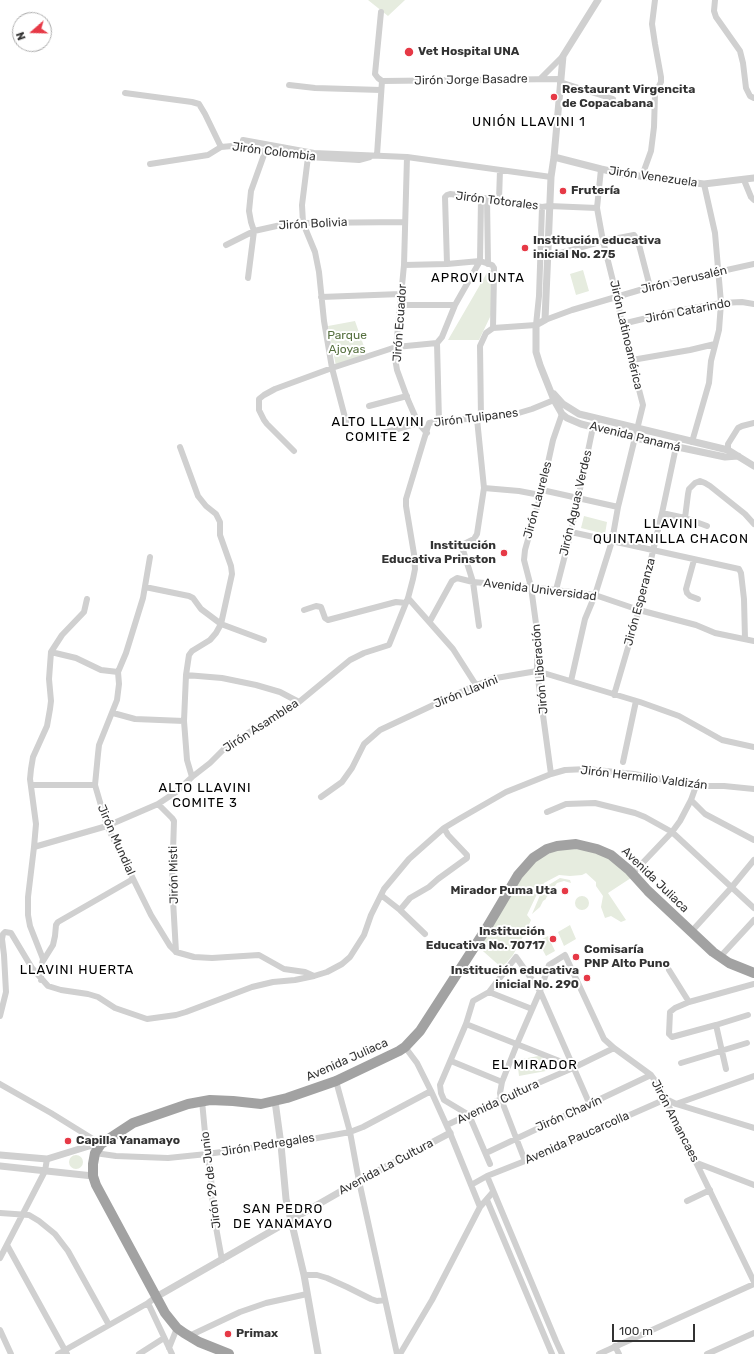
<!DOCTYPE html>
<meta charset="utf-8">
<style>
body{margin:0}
#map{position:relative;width:754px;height:1354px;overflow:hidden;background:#fff;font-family:Rubik,sans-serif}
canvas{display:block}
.north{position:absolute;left:12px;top:12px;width:40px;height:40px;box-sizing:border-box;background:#fff;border:1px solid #adadad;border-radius:50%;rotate:250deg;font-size:11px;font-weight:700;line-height:16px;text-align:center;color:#333}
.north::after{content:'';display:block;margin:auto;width:14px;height:18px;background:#e63946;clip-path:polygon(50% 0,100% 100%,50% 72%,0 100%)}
.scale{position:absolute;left:612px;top:1324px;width:83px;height:18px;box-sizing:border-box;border:2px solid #333;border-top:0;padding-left:5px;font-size:12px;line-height:14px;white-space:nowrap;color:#333;-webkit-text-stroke:3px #fff;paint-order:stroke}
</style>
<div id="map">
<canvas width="754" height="1354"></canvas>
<div class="north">N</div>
<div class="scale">100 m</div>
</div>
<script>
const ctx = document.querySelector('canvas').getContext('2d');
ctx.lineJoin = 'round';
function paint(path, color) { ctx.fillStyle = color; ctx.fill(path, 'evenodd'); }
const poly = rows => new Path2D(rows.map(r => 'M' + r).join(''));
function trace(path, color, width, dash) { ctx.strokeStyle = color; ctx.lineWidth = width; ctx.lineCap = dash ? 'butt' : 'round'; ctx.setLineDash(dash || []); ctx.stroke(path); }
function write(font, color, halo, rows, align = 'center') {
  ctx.font = font + ' Rubik,sans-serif'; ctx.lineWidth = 4; ctx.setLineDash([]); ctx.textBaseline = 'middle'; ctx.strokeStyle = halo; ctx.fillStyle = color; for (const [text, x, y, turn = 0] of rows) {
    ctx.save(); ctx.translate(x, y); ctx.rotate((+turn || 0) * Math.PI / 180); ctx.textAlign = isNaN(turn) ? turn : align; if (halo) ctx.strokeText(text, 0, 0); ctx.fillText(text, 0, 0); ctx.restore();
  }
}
paint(poly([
 [368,0,405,0,388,16],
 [490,270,492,272,491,315,479,340,448,340,488,271],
 [583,270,589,291,576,295,570,274],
 [355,321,367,355,336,366,328,326],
 [584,516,607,522,605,534,581,528],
 [567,848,600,852,634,876,608,893,626,920,621,922,611,916,605,918,601,907,603,896,596,886,596,882,586,873,582,875,570,876,559,875,544,883,538,892,527,915,531,920,527,929,513,955,502,968,475,944,532,863,554,851],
 [560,878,570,880,571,883,564,881,557,883,552,890,553,891,550,895,549,894,546,898,546,899,543,901,540,907,532,914,541,893,547,886],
 '575 903a7 7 0 1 1 14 0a7 7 0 1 1-14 0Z',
 [570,925,576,939,564,946,558,932],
 [548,936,555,951,546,956,538,941],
 [544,1055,546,1071,519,1076,517,1060],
 '69 1162a7 7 0 1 1 14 0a7 7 0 1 1-14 0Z'
]), '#e6ecdf');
trace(poly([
 [715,0,714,11,716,17,740,51,743,63,746,88,750,96,754,98],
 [381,12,375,74,378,78,382,81],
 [540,79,563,56],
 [382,81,560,79],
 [560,82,613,99],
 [289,85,315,88,381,90],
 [125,93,192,102,199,104,205,114,221,147],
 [243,140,314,153,407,157,551,177],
 [377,155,382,81],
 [308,157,302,205,303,223,315,252,319,272,324,321,332,368,347,425],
 [407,157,404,265,395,358,397,370,408,400,418,423,427,433],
 [150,164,208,155,221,147,232,146,246,147,265,152,308,157,359,160,370,157],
 [642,176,651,151,654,127,655,94,661,82,661,77,655,44,652,24,655,0],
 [744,180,751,197,754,200],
 [487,199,488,264],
 [499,200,500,170],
 [226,245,254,231,281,225,303,223,405,222],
 [547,257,603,241,634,235,638,241,650,287],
 [447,264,445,197,447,195,450,194,499,200,542,207,549,206,597,208],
 [404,265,447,264,480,261,492,265,494,268,494,274,493,328],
 [248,278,254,231,251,222,249,211,251,191,265,152],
 [321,297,401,294],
 [400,305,455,305],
 [545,320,572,310,650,287,754,264],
 [622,324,672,312,721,303,742,302,754,304],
 [632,360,690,350,715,344],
 [369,406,407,396],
 [481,418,480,346,486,333,493,328,536,325,539,296,542,207],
 [477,419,484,488,477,534,474,539,464,544,462,547,473,582,479,626],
 [439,421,437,343,442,337,455,305,480,261,481,199],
 [359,440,418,423],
 [692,442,709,383,711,361,719,330,721,303,715,233,704,184],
 [180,447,198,496,206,506,216,514,220,522,220,535,231,566,232,574,221,624,216,633,210,640,192,651,189,655,186,675,184,721,187,760,192,777],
 [728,450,728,444,738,428,742,426,754,423],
 [294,451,267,424,264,420,259,410,259,399,264,395,275,389,332,368,396,347,437,343],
 [484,488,519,491,540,495],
 [542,490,618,507],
 [662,513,685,518,707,526],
 [685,518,688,494,689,489,695,483,700,481,705,483,710,486,745,514,754,524],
 [571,532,739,569,741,573,744,599,745,639],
 [150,557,143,598,126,653,118,672,119,684,117,700,99,745,98,754,95,785,107,826,151,915,170,946,176,952,194,957,212,958,259,955,284,969,305,972,314,976],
 [694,560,686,589,687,593,690,596,698,599],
 [145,587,189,596,193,598,201,609,221,624,264,640],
 [556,590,571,532,593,427,599,419],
 [408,598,453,649,476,685],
 [304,610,316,606,321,607,325,618,328,620,396,602,406,603],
 [430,621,452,581,457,578,473,582,531,587,595,595,639,610,696,625,715,633,754,641],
 [51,652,76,658,101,670,118,672],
 [186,675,222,678,256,685,280,692,299,702],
 [571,681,585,619,595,595,612,541,618,507,643,405,622,324,617,297,603,241,597,208,601,169],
 [614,695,639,610,662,513,676,447,681,439],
 [113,713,135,719,184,721],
 [623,762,636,701],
 [551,774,537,671,537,631,531,587,524,560,525,550,542,490,553,440,562,414],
 [31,785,95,785],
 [321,797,342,782,352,768,364,744,380,730,476,685,496,678,537,671,640,702,679,716,722,740,754,747],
 [691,800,705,814,754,840],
 [158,804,172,818,174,821,172,883,176,952],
 [547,812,566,804,595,803,635,813,645,817,672,832,754,908],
 [34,847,107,826,158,804,176,792,192,777,210,763,224,749,243,736,299,702,350,660,364,653,389,645,408,598,413,579,415,569,414,554,406,506,406,499,429,423,439,421,481,418,512,415,532,409,554,400],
 [633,873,672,832,680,821,691,800,696,786],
 [381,895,400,910,425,934],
 [400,910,410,898,429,887,438,879,467,858,467,855,448,835,444,828],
 [691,932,731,888,754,860],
 [720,957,754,920],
 [43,961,53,945,55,936,56,925,58,922,133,879],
 [669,970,689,1002],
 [41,980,41,969,43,959,30,926,28,915,28,897,34,847,36,824,30,779,31,769,33,757,47,726,50,709,51,701,49,679,51,652,62,635,84,612,87,599],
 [489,992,532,1009],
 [748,1015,716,1025,672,1037,669,1034,670,1012,675,1008,689,1002,754,984],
 [0,1016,6,992,4,955,2,939,3,934,5,932,11,933,32,968,48,986,61,990,88,994,98,997,115,1008,147,1019,176,1015,186,1012,252,987,273,982,295,980,314,976,327,972,342,964,350,957,364,935,371,915,384,889,409,859,444,828,459,819,506,792,551,774,565,770,587,769,634,774,696,786,724,786,754,789],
 [466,1024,572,1066],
 [716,1025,726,1069],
 [405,1047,417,1063,431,1091,450,1133,480,1207],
 [451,1061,502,1082],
 [681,1063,747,1043],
 [336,1081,350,1132,359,1181,397,1354],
 [0,1084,51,1113,101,1144],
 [202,1101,207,1154,211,1177,213,1211,222,1260],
 [676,1104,754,1076],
 [447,1125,501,1099,573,1068,614,1048],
 [95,1153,116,1156,168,1158,207,1154,301,1141,350,1132,363,1127,431,1091],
 [486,1153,651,1075],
 [525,1161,501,1099,500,1093,502,1082,517,1044,540,991,548,968,549,965,565,955,604,1039,614,1048,651,1075,659,1086,754,1282],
 [697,1163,754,1185],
 [490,1164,469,1115,444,1100,441,1093,440,1085,466,1024,473,1001,489,992,516,957,540,991,590,1105],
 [487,1176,556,1341,562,1354],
 [471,1185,487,1176,525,1161,666,1099,676,1104,754,1128],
 [487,1200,552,1354],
 [687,1201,710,1190],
 [0,1213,29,1215,39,1221,55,1234,68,1251,109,1325],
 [7,1245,67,1354],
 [0,1258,45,1171,47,1159],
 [304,1275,317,1275,327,1278,347,1287,371,1299,377,1301,385,1300],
 [148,1303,172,1354],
 [0,1330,11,1354],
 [189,1336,240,1312,266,1303,307,1294],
 [615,1346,619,1354],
 [169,1348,177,1328],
 [58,1354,148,1303,156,1297],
 [139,1354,164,1338],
 [400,1354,432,1300,480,1207,493,1192],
 [599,1354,754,1284],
 [707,1354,754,1333]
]), '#d0d0d0', 6);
trace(poly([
 [598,0,563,56,554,157,551,177,545,320,536,325,536,352,540,365,554,400,562,414,567,418,581,424,635,438,725,457,738,456],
 [554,157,601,169,623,174,704,184,754,178],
 [554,394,563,404,579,414,728,450,754,466],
 [275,1101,281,1145,286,1199,304,1275,318,1354],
 [0,1155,47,1159,89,1146,101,1144],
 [0,1166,93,1176],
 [156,1297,359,1181,450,1133]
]), '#d0d0d0', 7);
trace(poly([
 [229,1354,199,1342,184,1333,177,1328,165,1313,96,1185,93,1176,93,1164,95,1153,101,1144,133,1123,188,1104,210,1100,233,1101,261,1104,287,1098,336,1081,399,1051,405,1047,420,1031,486,929,518,875,533,858,547,849,557,846,576,844,597,849,611,855,629,870,648,891,713,952,729,963,754,973]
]), '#a2a2a2', 10);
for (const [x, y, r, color] of [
 [409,52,5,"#e63946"],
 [554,97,4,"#e63946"],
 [563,191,4,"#e63946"],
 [525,248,4,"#e63946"],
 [504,553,4,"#e63946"],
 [565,891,4,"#e63946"],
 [553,939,4,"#e63946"],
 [576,957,4,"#e63946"],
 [587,978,4,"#e63946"],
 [68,1141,4,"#e63946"],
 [228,1334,4,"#e63946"]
]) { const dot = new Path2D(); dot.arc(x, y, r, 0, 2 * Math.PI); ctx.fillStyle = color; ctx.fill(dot); trace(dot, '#fff', 1.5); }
write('bold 12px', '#333', '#fff', [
 ["Vet Hospital UNA",418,52],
 ["Restaurant Virgencita",562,90],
 ["de Copacabana",562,104],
 ["Frutería",571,191],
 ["Institución educativa",533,241],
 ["inicial No. 275",533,255],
 ["Institución",496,546,"right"],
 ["Educativa Prinston",496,560,"right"],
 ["Mirador Puma Uta",557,891,"right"],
 ["Institución",545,932,"right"],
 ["Educativa No. 70717",545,946,"right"],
 ["Comisaría",584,950],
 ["PNP Alto Puno",584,964],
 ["Institución educativa",579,971,"right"],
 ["inicial No. 290",579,985,"right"],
 ["Capilla Yanamayo",76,1141],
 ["Primax",236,1334]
], 'left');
write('12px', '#333', '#fff', [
 ["Jirón Jorge Basadre",471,80,-1],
 ["Jirón Colombia",274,152,7],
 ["Jirón Venezuela",653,177,8],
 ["Jirón Totorales",497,201,7],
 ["Jirón Bolivia",313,224,-3],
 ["Jirón Jerusalén",684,280,-13],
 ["Jirón Catarindo",688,311,-11],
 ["Jirón Ecuador",400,323,-86],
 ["Jirón Latinoamérica",626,335,77],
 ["Jirón Tulipanes",476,418,-7],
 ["Avenida Panamá",635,437,14],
 ["Jirón Laureles",538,500,-75],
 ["Jirón Aguas Verdes",576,503,-77],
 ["Avenida Universidad",540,590,7],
 ["Jirón Esperanza",640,602,-75],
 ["Jirón Liberación",540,669,-95],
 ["Jirón Llavini",466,692,-22],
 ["Jirón Asamblea",261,726,-33],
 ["Jirón Hermilio Valdizán",644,778,7],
 ["Jirón Mundial",116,840,66],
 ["Jirón Misti",174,875,-91],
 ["Avenida Juliaca",655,880,44],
 ["Avenida Juliaca",347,1060,-24],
 ["Avenida Cultura",498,1102,-25],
 ["Jirón Chavín",569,1114,-24],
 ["Jirón Amancaes",675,1121,63],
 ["Avenida Paucarcolla",577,1138,-24],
 ["Jirón Pedregales",268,1145,-9],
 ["Avenida La Cultura",386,1167,-28],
 ["Jirón 29 de Junio",211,1180,-97]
]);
write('12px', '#56703f', '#fff', [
 ["Parque",347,336],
 ["Ajoyas",347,350]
]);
ctx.letterSpacing = '1px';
write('13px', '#000', '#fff', [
 ["UNIÓN LLAVINI 1",529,122],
 ["APROVI UNTA",478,278],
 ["ALTO LLAVINI",378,422],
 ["COMITE 2",378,437],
 ["LLAVINI",671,524],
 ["QUINTANILLA CHACON",671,539],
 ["ALTO LLAVINI",205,788],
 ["COMITE 3",205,803],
 ["LLAVINI HUERTA",77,970],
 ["EL MIRADOR",535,1065],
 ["SAN PEDRO",283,1209],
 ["DE YANAMAYO",283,1224]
]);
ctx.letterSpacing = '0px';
</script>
